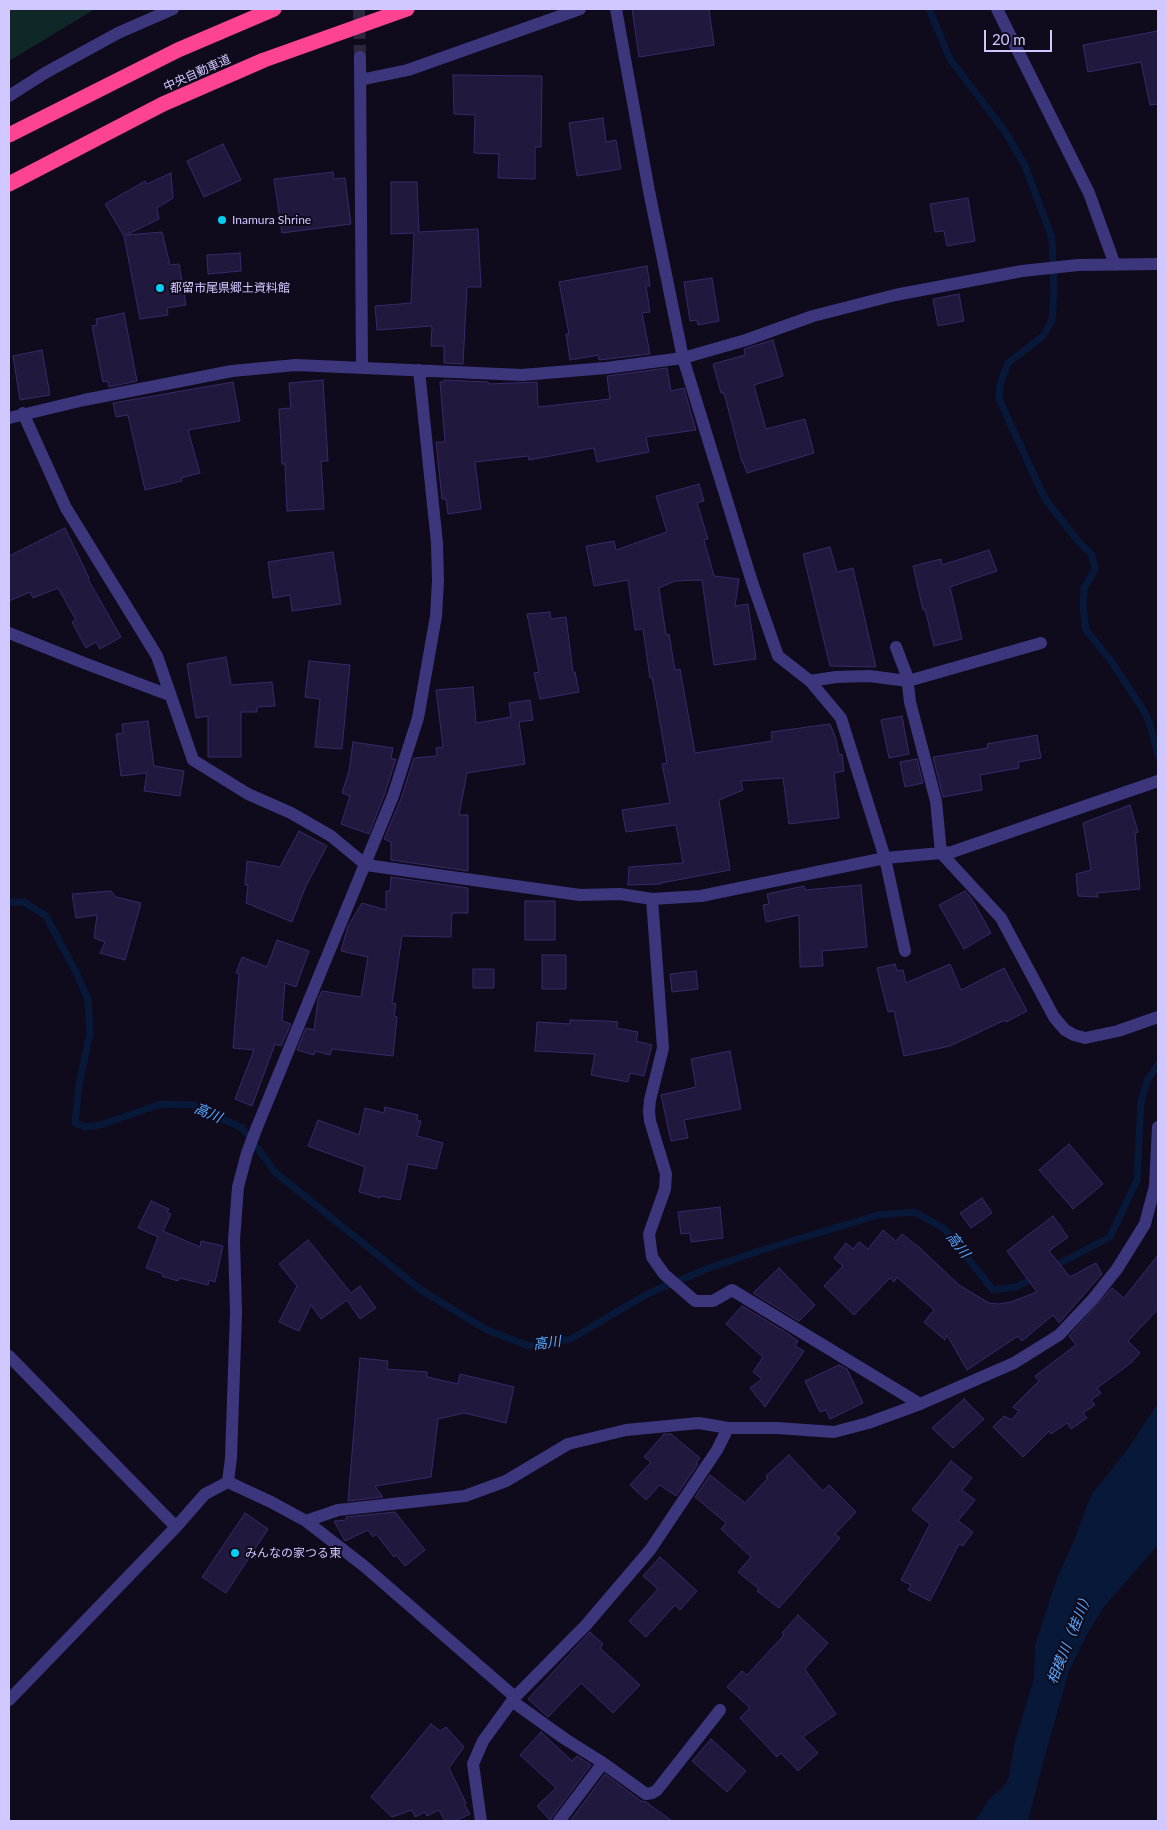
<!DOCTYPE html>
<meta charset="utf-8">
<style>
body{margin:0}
#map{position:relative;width:1167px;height:1830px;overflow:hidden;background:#0f0b1d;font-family:Lato,sans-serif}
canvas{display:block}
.frame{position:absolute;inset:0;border:10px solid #d1c8ff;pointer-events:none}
.scale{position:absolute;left:984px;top:30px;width:68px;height:22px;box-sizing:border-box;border:2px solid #d1c8ff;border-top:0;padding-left:6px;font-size:15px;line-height:18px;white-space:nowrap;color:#d1c8ff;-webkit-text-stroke:4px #0f0b1d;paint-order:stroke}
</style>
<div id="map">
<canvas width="1167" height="1830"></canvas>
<div class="frame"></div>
<div class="scale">20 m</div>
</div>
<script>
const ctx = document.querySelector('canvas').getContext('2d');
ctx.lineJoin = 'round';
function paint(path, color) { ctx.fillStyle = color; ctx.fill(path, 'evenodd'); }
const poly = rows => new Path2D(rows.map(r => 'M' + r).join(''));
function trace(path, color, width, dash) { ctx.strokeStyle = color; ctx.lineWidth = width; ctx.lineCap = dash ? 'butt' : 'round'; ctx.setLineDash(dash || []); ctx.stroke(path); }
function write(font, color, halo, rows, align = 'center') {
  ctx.font = font + ' Lato,"Noto Sans JP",sans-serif'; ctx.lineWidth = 4; ctx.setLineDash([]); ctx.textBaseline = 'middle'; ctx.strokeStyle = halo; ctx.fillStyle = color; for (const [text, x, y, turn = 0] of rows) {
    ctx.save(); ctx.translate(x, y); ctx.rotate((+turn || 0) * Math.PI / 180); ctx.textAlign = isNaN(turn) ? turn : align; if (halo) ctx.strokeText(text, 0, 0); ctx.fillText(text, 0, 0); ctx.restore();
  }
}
paint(poly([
 [9,9,95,9,9,61]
]), '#0f2727');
paint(poly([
 [1158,1403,1158,1545,1103,1608,1087,1634,1069,1671,1045,1755,1028,1821,975,1821,990,1798,1002,1789,1009,1777,1014,1745,1034,1678,1035,1645,1057,1578,1074,1541,1088,1503,1092,1494,1128,1449]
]), '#081839');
trace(poly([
 [929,9,950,59,1004,130,1025,166,1052,238,1054,292,1052,320,1043,336,1008,363,1000,384,999,399,1045,499,1078,541,1092,555,1095,569,1084,589,1083,608,1086,630,1111,661,1144,711,1150,724,1158,755],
 [9,902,24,902,46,916,75,970,88,999,90,1033,79,1085,75,1123,86,1127,100,1125,161,1104,194,1105,242,1128,276,1173,421,1290,487,1330,529,1346,571,1339,647,1294,709,1268,765,1249,878,1215,914,1212,944,1228,993,1290,1016,1287,1037,1276],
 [1053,1267,1110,1237,1137,1180,1141,1102,1148,1079,1158,1065]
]), '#081839', 7);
const building = poly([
 [632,9,709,9,714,45,639,57,632,9],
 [1158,31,1158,104,1150,105,1141,62,1088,72,1083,45,1158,31],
 [453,75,542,76,541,147,535,147,535,179,498,178,499,154,474,153,475,115,454,114,453,75],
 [603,118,606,142,616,140,621,169,577,176,569,123,603,118],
 [223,144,241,180,204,197,187,161,223,144],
 [333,172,334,179,345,178,351,224,282,233,274,179,333,172],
 [171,173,173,198,157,208,159,219,126,235,162,232,170,265,179,264,186,305,167,308,168,315,140,319,124,236,105,204,145,181,147,184,171,173],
 [391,182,417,182,419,232,478,229,481,287,467,287,463,364,444,363,444,346,431,346,432,326,377,330,375,306,411,303,414,233,391,234,391,182],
 [968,198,975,241,947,246,944,231,935,232,930,204,968,198],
 [240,253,241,271,208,274,207,255,240,253],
 [647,266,650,286,646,286,650,312,642,313,650,354,599,360,598,355,570,360,566,334,569,334,559,282,647,266],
 [712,278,719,321,698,325,697,320,690,321,684,282,712,278],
 [959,294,964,321,938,326,933,299,959,294],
 [124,313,137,381,109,387,108,381,103,382,92,326,97,325,96,319,124,313],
 [773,340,783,376,754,385,766,429,805,419,814,453,747,473,743,462,742,462,724,393,721,393,713,364,745,355,744,349,773,340],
 [42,350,50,395,20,400,13,356,42,350],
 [667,368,671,391,684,388,696,430,646,437,649,452,597,462,594,448,529,460,528,456,475,462,481,509,448,514,446,499,442,499,436,442,445,442,440,382,444,382,444,380,488,382,489,384,537,382,538,407,610,399,607,376,667,368],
 [323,380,328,461,321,461,324,509,287,511,285,464,282,464,279,409,291,408,289,383,323,380],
 [233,382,240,421,188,430,200,473,181,478,182,481,145,490,128,415,116,417,113,403,233,382],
 [699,484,704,501,697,503,708,539,704,540,714,576,739,579,735,606,748,604,756,659,714,665,702,580,675,581,659,588,666,635,669,634,675,670,680,669,695,753,772,741,771,732,830,724,836,739,839,755,842,754,844,771,834,773,839,818,789,824,783,778,741,781,743,790,719,800,730,870,661,883,661,884,628,885,629,867,683,863,676,825,626,832,622,810,670,803,662,764,667,763,652,677,650,678,643,629,635,630,628,580,594,586,586,546,614,541,616,550,667,532,656,496,699,484],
 [65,528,89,578,88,579,121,637,100,649,96,642,86,648,72,622,76,620,58,588,33,598,30,592,9,601,9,556,65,528],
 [830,547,837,572,853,568,876,667,830,666,803,554,830,547],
 [989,550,997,571,950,587,962,639,934,646,925,609,923,610,913,566,941,559,942,565,989,550],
 [333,552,341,604,292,611,290,595,273,598,268,562,333,552],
 [550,612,551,619,566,617,573,672,575,672,579,692,540,699,534,673,539,672,527,614,550,612],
 [226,657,231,685,272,682,275,706,257,707,257,712,241,712,241,757,208,757,208,716,196,718,187,664,226,657],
 [309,661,350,665,342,749,315,747,320,699,305,697,309,661],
 [473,687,476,723,511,717,509,703,530,700,533,720,519,722,525,764,467,773,459,815,468,815,468,871,391,860,391,842,384,839,401,799,414,758,437,756,436,748,443,747,436,690,473,687],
 [902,716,909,754,889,758,881,720,902,716],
 [148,721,154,766,184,771,180,796,144,791,147,773,121,776,116,734,123,733,122,724,148,721],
 [1037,735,1041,758,1018,762,1019,768,980,775,982,790,943,797,933,757,988,748,987,744,1037,735],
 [353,742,393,748,391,759,396,759,385,793,369,834,341,824,350,796,342,793,349,771,353,742],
 [917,759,923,783,905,787,900,762,917,759],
 [1130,805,1138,832,1135,833,1140,889,1097,893,1098,897,1078,896,1076,874,1091,870,1083,823,1130,805],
 [299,831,327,846,305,888,292,922,246,903,248,885,245,885,247,861,280,867,299,831],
 [391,877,468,888,468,913,452,913,451,937,402,936,392,1003,396,1004,394,1016,397,1017,393,1056,332,1049,330,1055,315,1051,314,1055,297,1050,306,1028,314,1030,318,999,322,991,361,997,368,957,341,951,348,926,362,903,386,910,386,891,390,891,391,877],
 [861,885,867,947,822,951,823,966,800,967,799,915,766,922,763,905,769,904,767,894,804,886,805,890,861,885],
 [111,891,116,897,141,903,125,960,100,953,105,942,94,938,97,915,76,918,72,894,111,891],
 [965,891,972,899,991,933,964,949,939,905,965,891],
 [525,901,555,901,555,940,525,940,525,901],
 [277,940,309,951,296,987,285,983,282,1021,291,1024,281,1046,275,1044,252,1106,235,1099,254,1050,233,1048,239,974,236,973,242,957,267,967,277,940],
 [542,955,566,955,566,989,542,989,542,955],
 [895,964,897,971,903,970,906,983,950,964,961,990,1004,968,1027,1011,1006,1022,1005,1020,950,1046,904,1056,894,1011,888,1012,877,968,895,964],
 [473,969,494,969,494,988,473,988,473,969],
 [696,971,698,989,672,992,670,974,696,971],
 [570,1020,608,1021,618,1022,617,1028,638,1032,636,1041,652,1045,644,1076,630,1073,628,1082,591,1075,595,1054,535,1051,537,1022,570,1024,570,1020],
 [730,1051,741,1109,684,1120,688,1138,671,1141,661,1095,696,1087,691,1059,730,1051],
 [385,1107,418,1115,417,1120,421,1121,417,1136,443,1143,436,1169,408,1164,400,1200,381,1196,380,1198,359,1192,365,1167,308,1146,318,1120,359,1135,365,1108,384,1113,385,1107],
 [1069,1144,1103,1184,1073,1209,1039,1170,1069,1144],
 [982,1198,992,1213,971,1228,960,1213,982,1198],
 [151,1201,169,1209,167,1212,171,1214,163,1231,200,1247,201,1241,223,1246,215,1282,209,1280,208,1285,180,1278,178,1281,162,1276,163,1274,146,1268,158,1237,138,1228,151,1201],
 [720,1207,723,1238,691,1242,690,1233,681,1234,678,1212,720,1207],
 [1053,1216,1068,1237,1049,1251,1070,1277,1096,1263,1102,1274,1059,1323,1053,1315,1022,1341,1018,1336,967,1370,947,1335,945,1340,924,1322,934,1310,897,1277,894,1282,890,1278,854,1315,824,1286,843,1266,834,1258,846,1243,853,1249,859,1242,868,1249,883,1230,896,1241,902,1234,920,1248,959,1285,989,1303,999,1304,1011,1302,1037,1292,1007,1251,1053,1216],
 [308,1240,351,1293,360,1286,376,1308,360,1319,347,1300,321,1319,311,1305,299,1331,279,1322,297,1286,279,1264,308,1240],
 [1158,1255,1158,1309,1128,1341,1140,1353,1131,1363,1097,1388,1101,1393,1091,1400,1095,1405,1083,1413,1087,1418,1071,1429,1067,1423,1051,1434,1049,1431,1023,1457,993,1427,1004,1416,1012,1420,1019,1411,1013,1407,1039,1381,1035,1376,1076,1345,1069,1336,1112,1288,1124,1298,1158,1255],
 [779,1268,815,1305,799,1321,753,1293,779,1268],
 [742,1306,787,1333,798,1341,795,1346,804,1351,765,1407,750,1388,762,1379,753,1372,763,1357,726,1324,742,1306],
 [360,1358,388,1361,387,1369,427,1372,427,1377,458,1384,460,1374,514,1387,506,1423,464,1413,438,1419,431,1477,375,1486,383,1497,348,1501,360,1358],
 [839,1365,847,1369,863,1403,830,1419,826,1410,820,1412,805,1381,839,1365],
 [964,1399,984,1419,953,1448,932,1428,964,1399],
 [664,1434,671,1434,700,1458,696,1463,698,1464,676,1496,660,1485,646,1500,630,1485,651,1462,644,1457,664,1434],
 [789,1455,823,1491,829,1485,856,1512,835,1534,840,1538,779,1608,757,1591,759,1589,738,1572,751,1557,721,1529,726,1523,695,1497,710,1475,745,1503,768,1478,766,1476,789,1455],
 [951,1461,972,1478,962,1490,975,1500,958,1521,973,1532,963,1546,959,1544,930,1601,908,1590,911,1585,901,1580,930,1524,912,1510,951,1461],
 [395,1512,425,1550,405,1566,396,1555,394,1557,376,1534,373,1537,368,1530,345,1541,334,1521,346,1520,346,1517,395,1512],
 [245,1513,268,1529,226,1593,202,1577,245,1513],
 [660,1557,697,1591,680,1610,675,1605,646,1637,629,1621,658,1589,643,1576,660,1557],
 [798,1615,828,1643,805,1669,836,1714,803,1737,818,1753,798,1771,781,1753,777,1757,740,1718,750,1708,727,1687,742,1671,747,1675,784,1635,782,1633,798,1615],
 [590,1632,603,1644,600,1648,640,1685,613,1713,581,1683,548,1717,528,1699,590,1632],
 [431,1724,440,1731,446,1727,464,1747,449,1768,466,1803,464,1804,470,1814,455,1821,445,1821,439,1810,427,1816,425,1812,415,1817,412,1810,392,1817,371,1797,431,1724],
 [541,1732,572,1761,577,1756,591,1765,550,1820,537,1806,556,1788,520,1755,541,1732],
 [711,1739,746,1771,727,1792,692,1761,711,1739],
 [605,1774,641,1801,646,1802,672,1821,570,1821,605,1774]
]);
paint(building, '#21183e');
trace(building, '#3a296a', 1);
trace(poly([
 [359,9,360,57]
]), '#2c273f', 12, [12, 6]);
trace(poly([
 [616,9,649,191,683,358,752,582,778,656,810,681,841,718,885,858,905,951],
 [997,9,1089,193,1115,265],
 [360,57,362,368],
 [360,80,408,70,580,9],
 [9,96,45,73,118,33,173,9],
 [23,413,66,508,157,656,193,760,248,794,291,813,331,836,366,865,580,895,620,894,652,899,701,896,885,858,952,852,1158,781],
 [9,418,84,400,232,371,296,365,522,375,606,368,683,358,746,340,813,316,895,295,1022,271,1078,265,1158,264],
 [9,633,84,663,169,695],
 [896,647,907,676,910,702,936,801,941,853,1001,918,1054,1017,1065,1030,1074,1035,1085,1038,1118,1031,1158,1017],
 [810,681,836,677,869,676,908,681,1041,643],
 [652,899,663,1048,650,1100,649,1111,650,1121,666,1174,665,1189,649,1234,652,1257,664,1274,695,1301,713,1301,732,1290,920,1404],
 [9,1356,176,1527],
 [228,1482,231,1458,236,1313,234,1240,238,1187,247,1153,257,1127,393,796,418,718,436,616,438,581,437,543,419,370],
 [306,1521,338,1510,465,1496,506,1481,568,1444,626,1430,699,1423,728,1428,777,1428,834,1432,868,1423,920,1404,1014,1363,1059,1335,1093,1299,1117,1269,1145,1224,1155,1186,1158,1127],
 [9,1700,176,1527,205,1494,228,1482,271,1502,306,1521,364,1566,515,1697],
 [512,1701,565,1739,600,1761,646,1794,652,1793,657,1790,720,1710],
 [481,1821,473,1764,483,1741,515,1697,586,1625,650,1550,717,1450,728,1428],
 [559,1821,603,1763]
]), '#3c367d', 12);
trace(poly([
 [9,135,178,50,274,9],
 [9,184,163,104,264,60,407,9]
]), '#ff4393', 15);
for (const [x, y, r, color] of [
 [222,220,5,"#00cef3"],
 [160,288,5,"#00cef3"],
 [235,1553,5,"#00cef3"]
]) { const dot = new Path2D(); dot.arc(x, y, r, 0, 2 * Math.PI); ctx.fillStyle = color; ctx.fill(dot); trace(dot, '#0f0b1d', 2); }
write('12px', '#d1c8ff', '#0f0b1d', [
 ["中央自動車道",197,73,-24]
]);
write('12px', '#d1c8ff', '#0f0b1d', [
 ["Inamura Shrine",232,220],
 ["都留市尾県郷土資料館",170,288],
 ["みんなの家つる東",245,1553]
], 'left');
write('italic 14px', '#56a8ff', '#0f0b1d', [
 ["高川",208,1113,23],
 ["高川",958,1245,52],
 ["高川",547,1343,-7],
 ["相模川（桂川）",1070,1638,-68]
]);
</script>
